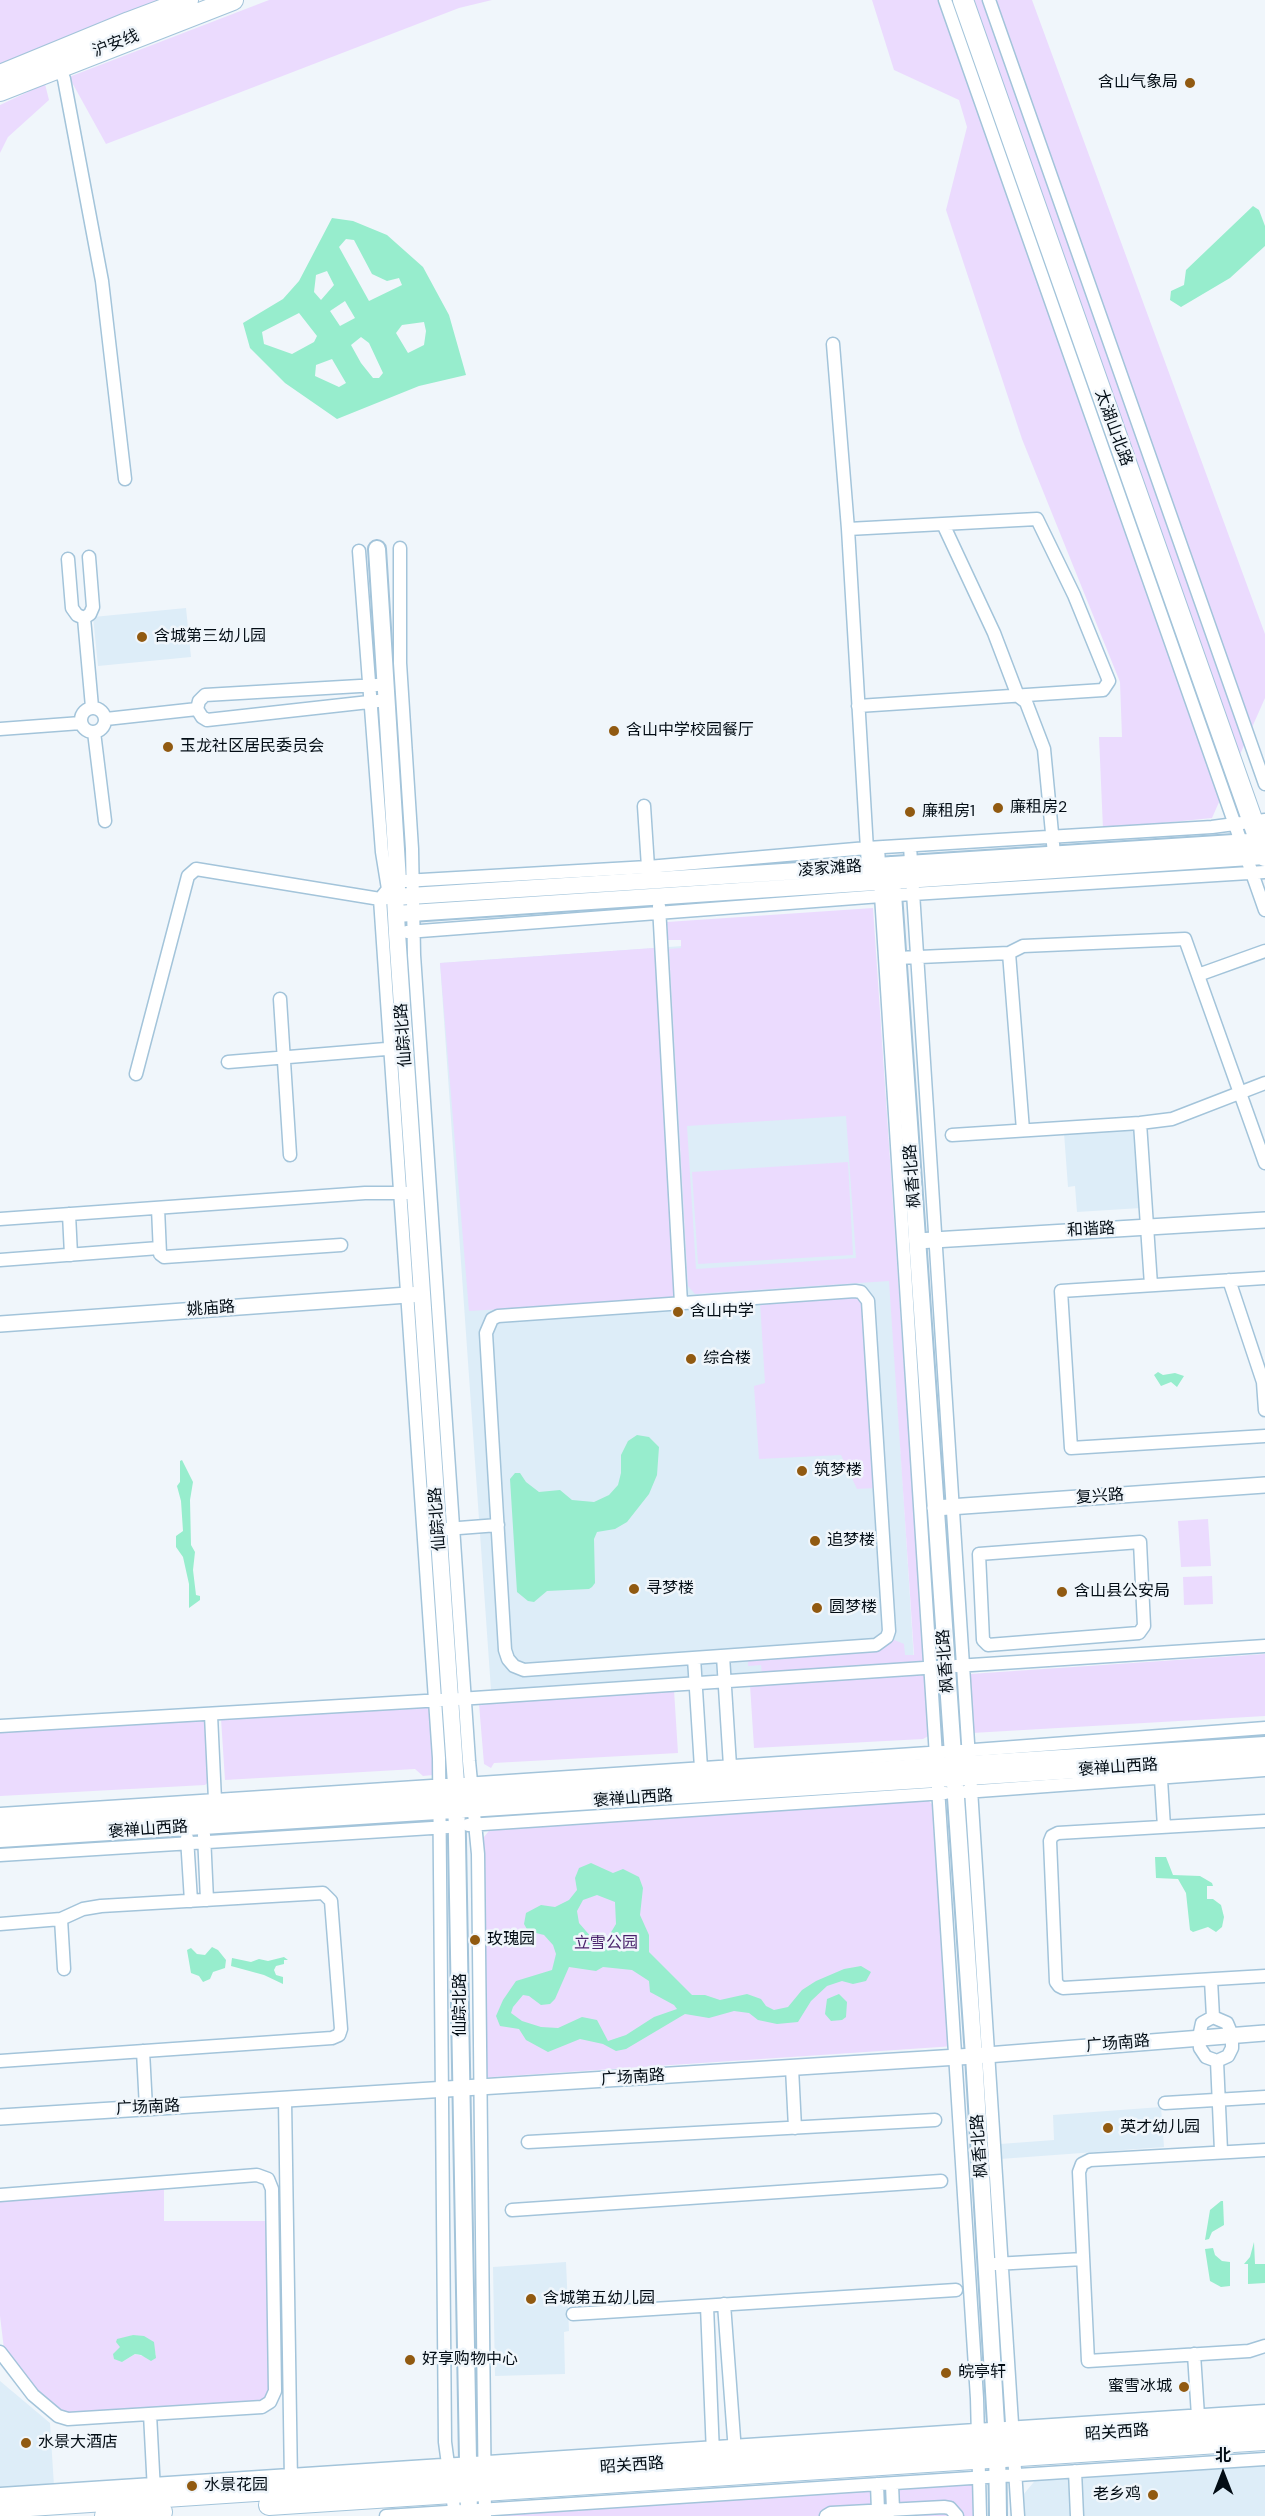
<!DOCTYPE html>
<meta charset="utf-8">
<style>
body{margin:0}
#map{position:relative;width:1265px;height:2516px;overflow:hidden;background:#f0f6fb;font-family:"DM Sans","Noto Sans SC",sans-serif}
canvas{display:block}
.north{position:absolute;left:1193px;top:2444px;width:60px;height:60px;-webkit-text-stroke:4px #f0f6fb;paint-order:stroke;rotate:0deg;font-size:16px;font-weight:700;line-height:24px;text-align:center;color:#030d15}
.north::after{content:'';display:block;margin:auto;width:21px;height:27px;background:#030d15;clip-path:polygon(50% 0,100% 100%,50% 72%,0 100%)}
</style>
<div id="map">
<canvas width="1265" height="2516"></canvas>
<div class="north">北</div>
</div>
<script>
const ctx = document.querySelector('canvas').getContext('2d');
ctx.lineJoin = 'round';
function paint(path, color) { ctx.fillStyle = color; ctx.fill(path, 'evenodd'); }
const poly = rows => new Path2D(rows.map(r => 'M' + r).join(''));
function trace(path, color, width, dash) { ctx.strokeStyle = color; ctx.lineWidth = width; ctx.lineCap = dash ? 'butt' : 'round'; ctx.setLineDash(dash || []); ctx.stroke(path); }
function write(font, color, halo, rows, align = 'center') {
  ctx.font = font + ' "DM Sans","Noto Sans SC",sans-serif'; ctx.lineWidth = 5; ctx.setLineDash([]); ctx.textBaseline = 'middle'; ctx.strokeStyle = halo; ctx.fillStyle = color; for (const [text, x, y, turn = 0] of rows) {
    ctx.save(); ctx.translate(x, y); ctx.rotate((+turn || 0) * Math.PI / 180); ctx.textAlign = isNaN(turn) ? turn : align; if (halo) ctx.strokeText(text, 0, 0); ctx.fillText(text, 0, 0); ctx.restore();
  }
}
paint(poly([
 [186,608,191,657,98,666,93,617],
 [868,933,914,1661,491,1690,440,963],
 [1136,1128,1141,1208,1077,1212,1075,1186,1068,1187,1064,1133],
 [1161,2107,1164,2147,1000,2159,1000,2144,1054,2140,1053,2115],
 [566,2262,569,2331,564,2332,565,2374,495,2376,493,2267],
 [0,2381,50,2423,54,2486,0,2490],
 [1265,2465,1265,2516,1023,2516,1023,2495,1038,2477]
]), '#ddedf8');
paint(poly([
 [0,0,164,0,0,72],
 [269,0,492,0,459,8,106,144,69,77],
 [872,0,1032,0,1265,634,1265,698,1212,818,1103,829,1099,737,1122,737,1120,682,1022,439,946,210,967,127,959,100,894,70],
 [45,84,49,100,8,137,0,153,0,105],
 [873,908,924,1663,762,1675,761,1665,748,1666,748,1659,877,1650,885,1647,892,1639,904,1644,905,1655,914,1655,889,1281,695,1294,688,1286,669,949,681,948,681,940,668,940,667,922],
 [846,1116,856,1258,696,1269,687,1126],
 [654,948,679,1294,673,1299,469,1311,440,963],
 [848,1162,853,1255,698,1264,692,1172],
 [856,1295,864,1301,875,1488,857,1489,841,1455,759,1459,754,1386,765,1383,760,1302],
 [1208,1519,1211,1566,1181,1567,1178,1521],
 [1212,1576,1213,1604,1184,1605,1183,1577],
 [1265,1654,1265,1716,972,1733,970,1674],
 [929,1675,932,1734,923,1739,754,1748,750,1685],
 [674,1690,678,1753,494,1763,491,1768,484,1764,479,1704],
 [432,1706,437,1769,433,1775,423,1776,415,1769,225,1780,221,1719],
 [203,1720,207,1725,210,1781,205,1785,0,1796,0,1733],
 [927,1799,938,1811,955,2046,478,2078,472,1852,492,1827],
 [164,2187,164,2221,268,2221,271,2392,261,2403,66,2414,45,2401,4,2349,0,2316,0,2200],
 [133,2335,153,2347,156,2355,147,2357,135,2354,122,2362,120,2347,126,2338],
 [983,2479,984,2516,492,2516,491,2511]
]), '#ebdbfe');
paint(poly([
 [1253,206,1259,210,1265,226,1265,246,1230,278,1181,307,1170,300,1171,291,1184,285,1186,270],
 [332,218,353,221,387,235,423,267,449,315,466,375,419,386,337,419,285,383,250,348,243,323,283,299,299,281],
 [346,239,354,240,372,274,387,281,399,278,402,285,369,301,339,247],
 [327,271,334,285,321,300,314,292,316,275],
 [345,301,355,318,340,326,330,311],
 [299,313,317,336,314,342,292,354,264,344,262,332],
 [424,322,426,331,424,345,408,353,396,333,402,325],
 [361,337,369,343,383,373,379,378,373,378,361,363,351,345],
 [332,359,346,383,339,387,315,376,316,365],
 [1158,1372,1163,1375,1175,1373,1184,1376,1177,1387,1171,1382,1161,1386,1154,1375],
 [637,1435,649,1437,659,1447,657,1475,649,1494,627,1522,615,1529,597,1532,594,1539,595,1583,592,1587,589,1589,547,1591,534,1602,528,1601,517,1592,510,1479,515,1473,520,1473,526,1482,539,1492,560,1490,572,1500,594,1502,609,1495,618,1485,621,1473,621,1455,628,1441],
 [182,1460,193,1482,190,1500,191,1545,195,1552,193,1570,196,1595,200,1596,200,1600,189,1608,189,1584,183,1557,176,1547,176,1536,183,1531,181,1501,177,1486,180,1482,180,1461],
 [1155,1857,1166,1857,1173,1875,1200,1876,1212,1883,1213,1886,1207,1886,1207,1899,1213,1899,1221,1905,1224,1917,1222,1927,1216,1932,1208,1927,1193,1932,1190,1930,1186,1893,1178,1879,1156,1878],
 [591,1863,613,1873,623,1869,639,1877,643,1888,640,1915,649,1935,649,1952,692,1995,705,1995,720,2000,747,1994,761,1999,766,2006,774,2010,788,2007,802,1990,816,1981,844,1969,861,1966,871,1972,866,1981,853,1984,842,1981,827,1986,811,2001,798,2022,777,2024,758,2020,749,2013,734,2011,709,2018,685,2014,626,2049,616,2051,603,2044,580,2039,548,2052,526,2040,519,2029,500,2026,496,2016,503,2000,516,1981,552,1970,556,1954,553,1945,544,1935,528,1931,524,1924,526,1913,541,1905,555,1907,569,1900,577,1890,575,1878,579,1868],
 [597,1895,615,1902,616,1924,607,1939,592,1938,579,1923,577,1911,583,1900],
 [569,1967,596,1971,603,1967,632,1970,649,1981,650,1992,674,2005,677,2009,654,2017,626,2035,608,2041,597,2020,582,2017,558,2028,541,2027,522,2021,511,2013,513,2007,523,1995,529,1996,541,2005,550,2004,555,1999],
 [212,1947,218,1950,226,1960,225,1968,213,1972,210,1979,203,1982,199,1976,191,1973,187,1950,191,1948,197,1954,205,1955],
 [284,1957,288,1960,284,1960,284,1964,276,1966,274,1970,276,1975,283,1977,283,1984,264,1975,231,1966,232,1958,251,1962,259,1959,268,1961],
 [839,1994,847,2002,846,2017,842,2020,831,2021,825,2014,827,1999],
 [1221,2201,1223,2201,1224,2225,1212,2232,1209,2239,1205,2240,1210,2210],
 [1254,2242,1255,2264,1265,2264,1265,2283,1248,2284,1248,2264,1244,2264,1250,2257],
 [1213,2248,1215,2255,1222,2261,1230,2262,1230,2286,1221,2287,1210,2281,1205,2249],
 [133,2335,144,2336,154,2342,156,2358,151,2361,141,2355,135,2354,122,2362,114,2359,113,2354,120,2347,116,2342,117,2339]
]), '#97edcd');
const minor = poly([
 [945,0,1265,910],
 [989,0,1265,784],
 [57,63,64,79,102,281,125,479],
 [833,344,848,529,868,866],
 [943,524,994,633,1018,696,1026,702,1044,749,1054,854],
 [848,529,1037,519,1074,595,1109,681,1103,690,858,706],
 [400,548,400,663,412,849,414,955,469,1761,478,1854,485,2516],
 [359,551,382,852,388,889,380,899,439,1758,445,2442,455,2516],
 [68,559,72,608,77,615,84,618,90,614,93,607,89,557],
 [84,618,92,707],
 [377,685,205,695,199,701,197,709,202,717,207,720,378,701],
 '81 720a12 12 0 1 1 24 0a12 12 0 1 1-24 0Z',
 [106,719,197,709],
 [0,729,81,723],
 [94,732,105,821],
 [644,806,648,867,652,872],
 [910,846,1018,2516],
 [878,848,977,2398,980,2516],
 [404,881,648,867,867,848,1212,827,1265,820],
 [659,906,681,1303],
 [407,932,881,896,1265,872],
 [1009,953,1023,1130],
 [897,958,1009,953,1023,946,1185,939,1265,1163],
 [1198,975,1265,951],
 [280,999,290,1155],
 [228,1062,398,1048],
 [136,1074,188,876,196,869,380,899,387,898],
 [1140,1123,1151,1285],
 [952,1135,1140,1123,1172,1119,1265,1083],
 [158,1208,160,1254,164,1257,341,1245],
 [69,1214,71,1255],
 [0,1219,365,1193,408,1193],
 [0,1260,159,1248],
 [1265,1278,1061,1291,1071,1448,1265,1436],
 [1229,1280,1263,1382,1265,1410],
 [855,1291,861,1292,868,1301,889,1631,887,1637,876,1645,524,1670,514,1666,508,1659,505,1650,486,1333,492,1319,498,1316,855,1291],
 [446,1529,498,1525],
 [1140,1542,1144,1626,1139,1633,988,1645,983,1640,979,1554,1140,1542],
 [723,1656,730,1766],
 [694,1658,701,1768],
 [956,1666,1265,1646],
 [459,1699,939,1667],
 [211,1715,215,1800],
 [0,1726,442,1700],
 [961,1751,1265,1728],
 [1161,1779,1164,1827],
 [464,1784,944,1752],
 [965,1792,1265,1770],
 [0,1814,447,1785],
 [1265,1821,1058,1833,1052,1836,1050,1841,1056,1982,1059,1986,1063,1988,1265,1976],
 [468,1825,945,1793],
 [204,1835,207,1900],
 [187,1838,191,1901],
 [0,1855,448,1827],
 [61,1919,64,1969],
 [0,1924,61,1919,83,1909,101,1906,323,1893,331,1901,341,2029,339,2035,332,2038,0,2061],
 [1211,1980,1213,2017],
 [1213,2017,1227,2023,1232,2035,1232,2048,1228,2056,1217,2061,1206,2057,1200,2048,1199,2037,1202,2023,1213,2017],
 [143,2051,146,2108],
 [1217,2061,1221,2151],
 [792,2068,795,2128],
 [285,2100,291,2482],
 [1165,2103,1265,2097],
 [528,2142,935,2120],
 [1265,2150,1090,2160,1082,2164,1079,2172,1088,2361,1249,2351,1265,2346],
 [0,2195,257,2175,268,2179,272,2189,275,2391,270,2402,262,2407,68,2419,58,2416,33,2395,0,2352],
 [512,2210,941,2181],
 [995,2264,1083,2259],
 [724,2304,735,2452],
 [707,2306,713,2454],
 [573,2314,956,2290],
 [1194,2354,1198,2416],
 [150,2414,154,2491],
 [1075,2471,1077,2516],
 [877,2484,878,2511],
 [892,2484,893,2510],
 [0,2494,1265,2411],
 [386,2516,1265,2459],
 [826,2516,831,2513,944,2507,950,2508,957,2516]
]);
const tertiary = poly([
 [917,1241,1265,1220],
 [0,1324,422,1294],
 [935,1508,1265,1485],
 [0,2117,974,2056,1265,2033]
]);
const secondary = poly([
 [377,549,398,881,395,897,397,933,456,1784,469,2516],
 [891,865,974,2056,997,2441,998,2516],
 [395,897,1265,841],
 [396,914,1265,856],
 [0,1826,1265,1745],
 [0,1839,1265,1758]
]);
const primary = poly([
 [963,0,1265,856],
 [269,2505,1265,2440],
 [0,2508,1265,2424],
 [105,2516,162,2512]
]);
const trunk = poly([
 [0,75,129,22,188,0],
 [0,91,233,0]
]);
trace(minor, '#a3c4da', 15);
trace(tertiary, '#a3c4da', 18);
trace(secondary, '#a3c4da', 20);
trace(primary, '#a3c4da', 22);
trace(trunk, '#a3c4da', 22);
trace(minor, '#fff', 12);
trace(tertiary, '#fff', 15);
trace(secondary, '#fff', 16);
trace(primary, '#fff', 20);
trace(trunk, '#fff', 20);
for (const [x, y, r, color] of [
 [1190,83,6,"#915a11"],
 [142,637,6,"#915a11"],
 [614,731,6,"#915a11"],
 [168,747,6,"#915a11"],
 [998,808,6,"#915a11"],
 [910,812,6,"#915a11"],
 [678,1312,6,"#915a11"],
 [691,1359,6,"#915a11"],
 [802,1471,6,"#915a11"],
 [815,1541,6,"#915a11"],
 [634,1589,6,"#915a11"],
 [1062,1592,6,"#915a11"],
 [817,1608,6,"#915a11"],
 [475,1940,6,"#915a11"],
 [1108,2128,6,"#915a11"],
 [531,2299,6,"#915a11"],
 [410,2360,6,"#915a11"],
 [946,2373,6,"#915a11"],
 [1184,2387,6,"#915a11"],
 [26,2443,6,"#915a11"],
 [192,2486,6,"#915a11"],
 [1153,2495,6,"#915a11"]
]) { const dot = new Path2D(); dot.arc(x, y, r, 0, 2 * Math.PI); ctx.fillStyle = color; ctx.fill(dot); trace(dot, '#f0f6fb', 2); }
write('16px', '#030d15', '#f0f6fb', [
 ["沪安线",116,44,-21],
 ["太湖山北路",1113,428,70],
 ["凌家滩路",830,869,-4],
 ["仙踪北路",404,1035,-94],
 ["枫香北路",913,1176,-94],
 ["和谐路",1091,1230,-3],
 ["姚庙路",211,1309,-4],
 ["复兴路",1100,1497,-4],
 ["仙踪北路",438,1519,-94],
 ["枫香北路",946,1661,-94],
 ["褒禅山西路",1118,1768,-4],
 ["褒禅山西路",633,1799,-4],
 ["褒禅山西路",148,1830,-4],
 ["仙踪北路",461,2005,-90],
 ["广场南路",1118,2044,-5],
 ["广场南路",633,2078,-4],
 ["广场南路",148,2108,-3],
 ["枫香北路",980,2146,-94],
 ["昭关西路",1117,2433,-4],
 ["昭关西路",632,2466,-4]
]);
write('16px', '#030d15', '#f0f6fb', [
 ["含山气象局",1178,83,"right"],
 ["含城第三幼儿园",154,637],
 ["含山中学校园餐厅",626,731],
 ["玉龙社区居民委员会",180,747],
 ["廉租房2",1010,808],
 ["廉租房1",922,812],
 ["含山中学",690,1312],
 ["综合楼",703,1359],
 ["筑梦楼",814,1471],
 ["追梦楼",827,1541],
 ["寻梦楼",646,1589],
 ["含山县公安局",1074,1592],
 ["圆梦楼",829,1608],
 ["玫瑰园",487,1940],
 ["英才幼儿园",1120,2128],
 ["含城第五幼儿园",543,2299],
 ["好享购物中心",422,2360],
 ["皖亭轩",958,2373],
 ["蜜雪冰城",1172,2387,"right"],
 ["水景大酒店",38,2443],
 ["水景花园",204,2486],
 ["老乡鸡",1141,2495,"right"]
], 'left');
write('16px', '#4a236c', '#f0f6fb', [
 ["立雪公园",606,1944]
]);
</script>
